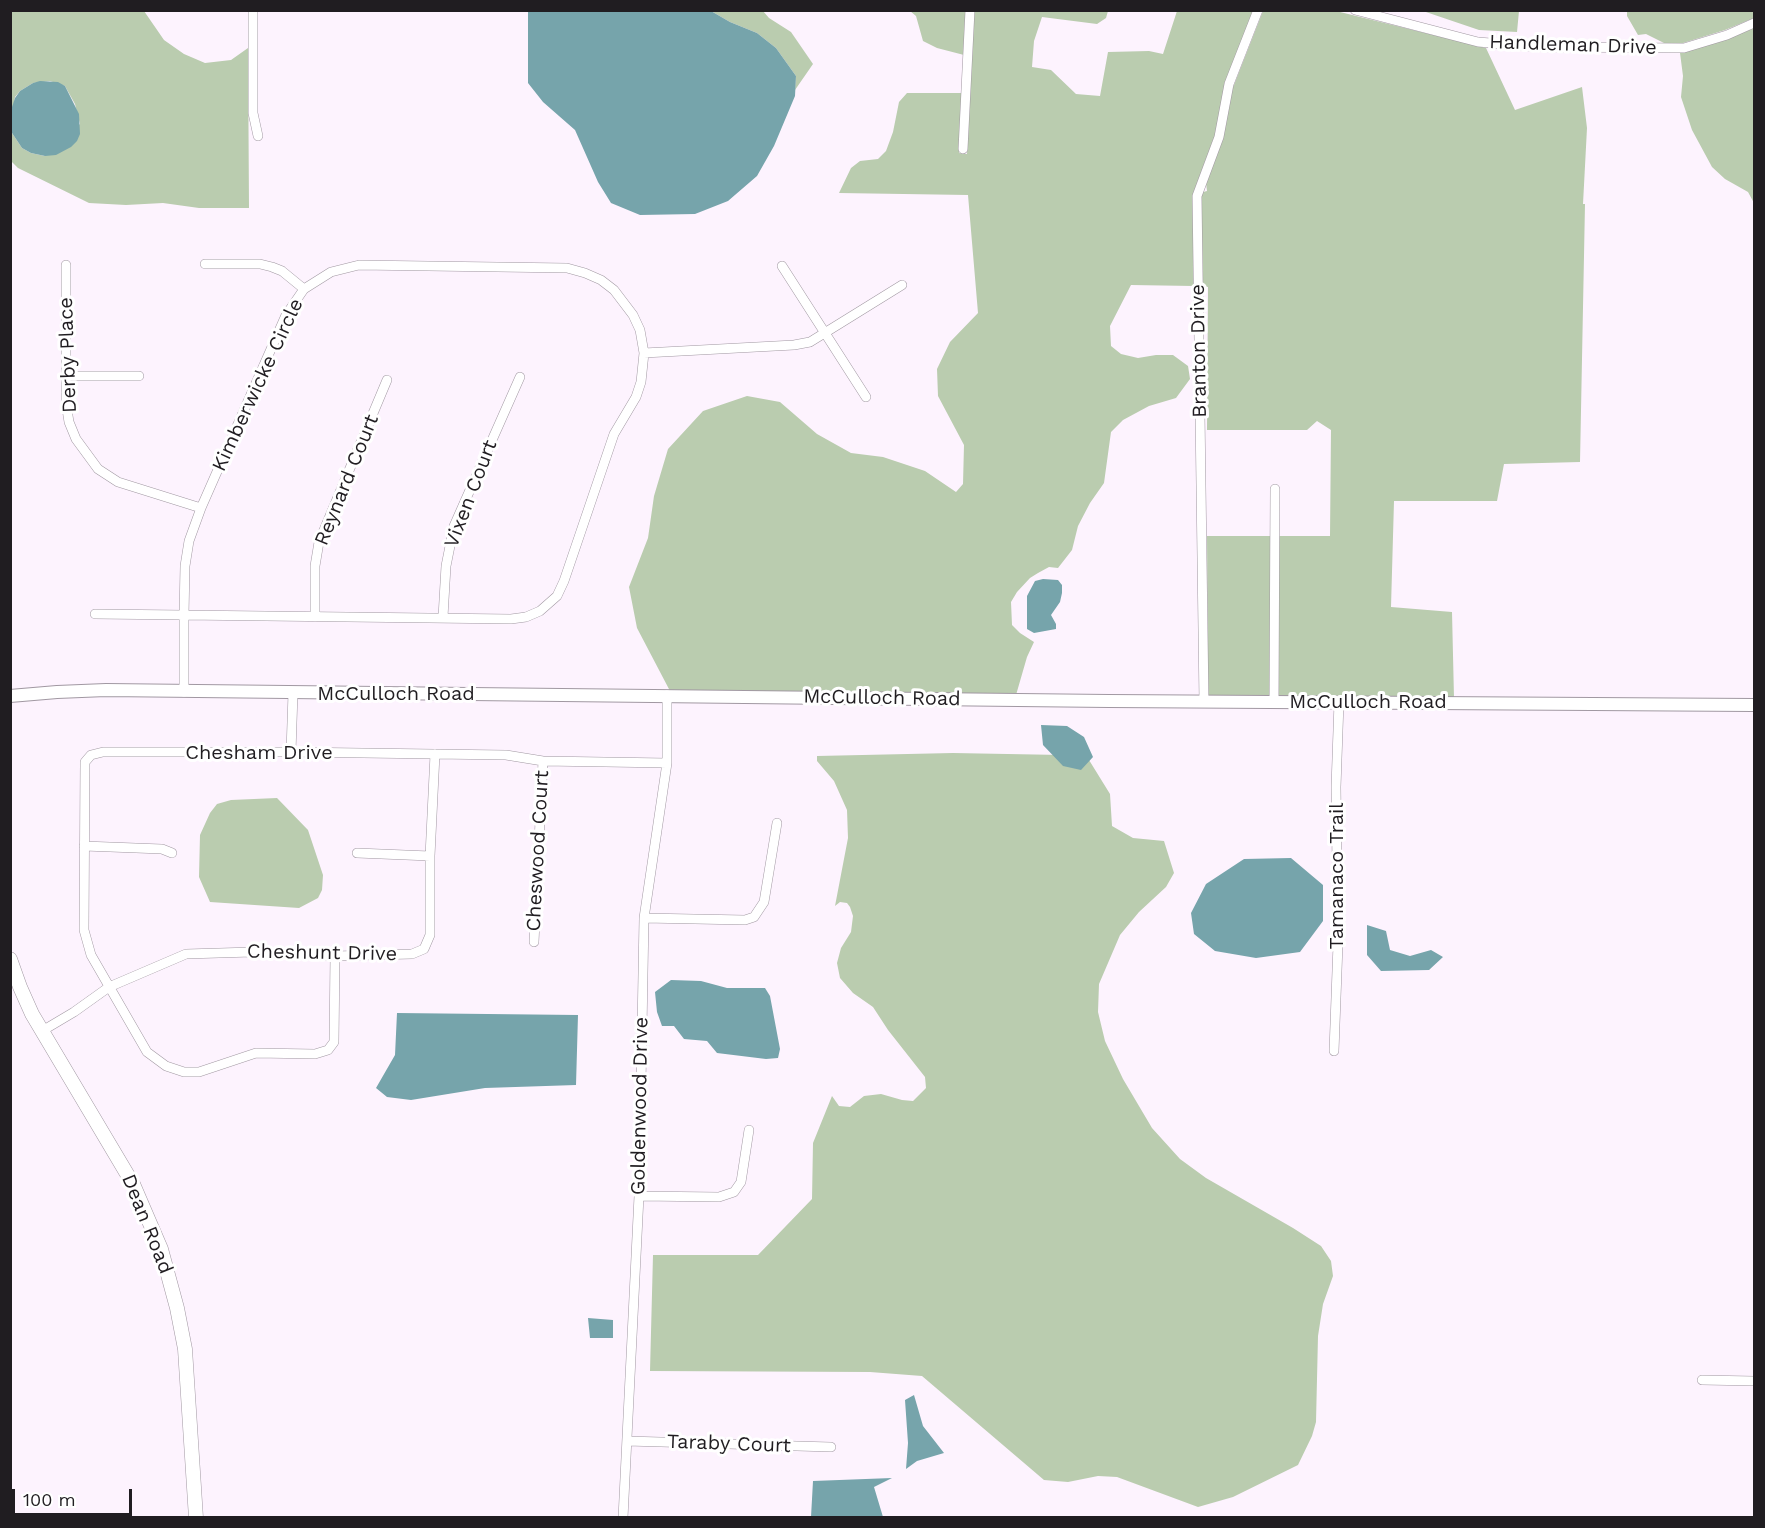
<!DOCTYPE html>
<style>
body{margin:0}
#map{position:relative;width:1765px;height:1528px;overflow:hidden;background:#fdf3fe;font-family:"Work Sans",sans-serif}
canvas{display:block}
.frame{position:absolute;inset:0;border:12px solid #201d21;pointer-events:none}
.scale{position:absolute;left:12px;top:1489px;width:120px;height:27px;box-sizing:border-box;border:3px solid #201d21;border-top:0;padding-left:8px;font-size:18px;line-height:21px;white-space:nowrap;color:#201d21;-webkit-text-stroke:4px #fff;paint-order:stroke}
</style>
<div id="map">
<canvas width="1765" height="1528"></canvas>
<div class="frame"></div>
<div class="scale">100 m</div>
</div>
<script>
const ctx = document.querySelector('canvas').getContext('2d');
ctx.lineJoin = 'round';
function paint(path, color) { ctx.fillStyle = color; ctx.fill(path, 'evenodd'); }
const poly = rows => new Path2D(rows.map(r => 'M' + r).join(''));
function trace(path, color, width, dash) { ctx.strokeStyle = color; ctx.lineWidth = width; ctx.lineCap = dash ? 'butt' : 'round'; ctx.setLineDash(dash || []); ctx.stroke(path); }
function write(font, color, halo, rows, align = 'center') {
  ctx.font = font + ' "Work Sans",sans-serif'; ctx.lineWidth = 6; ctx.setLineDash([]); ctx.textBaseline = 'middle'; ctx.strokeStyle = halo; ctx.fillStyle = color; for (const [text, x, y, turn = 0] of rows) {
    ctx.save(); ctx.translate(x, y); ctx.rotate((+turn || 0) * Math.PI / 180); ctx.textAlign = isNaN(turn) ? turn : align; if (halo) ctx.strokeText(text, 0, 0); ctx.fillText(text, 0, 0); ctx.restore();
  }
}
paint(poly([
 [1420,10,1519,10,1519,11,1517,32,1479,30],
 [11,11,144,11,164,40,184,54,205,63,231,60,248,48,249,208,199,208,163,203,126,205,89,203,18,168,11,161,11,127,12,133,22,148,31,153,45,156,80,124,75,104,65,86,50,81,33,83,20,91,15,97,11,119],
 [711,11,763,11,769,18,791,32,813,64,795,90,796,76,776,48,757,33,730,22],
 [910,11,966,11,964,55,937,48,923,41,916,16],
 [974,11,1108,11,1106,18,1097,24,1042,17,1034,41,1032,67,1051,70,1076,94,1100,96,1108,52,1149,51,1163,54,1177,11,1254,11,1215,135,1193,194,1194,286,1131,285,1110,326,1111,346,1121,354,1138,358,1156,355,1173,355,1188,366,1190,379,1176,398,1149,406,1123,420,1111,432,1104,483,1090,503,1078,526,1072,550,1058,568,1049,567,1038,573,1030,578,1017,592,1011,602,1012,625,1020,633,1034,642,1027,657,1016,695,670,691,637,628,629,587,648,538,654,496,668,449,703,411,747,396,780,402,817,434,851,453,883,457,925,471,956,492,963,484,964,445,938,396,937,369,950,342,978,313,968,195,839,193,851,168,860,161,878,159,886,151,893,132,899,102,907,93,962,93,959,153,967,154],
 [1263,11,1336,11,1486,48,1515,110,1582,87,1587,128,1583,204,1585,204,1580,462,1504,464,1497,501,1394,501,1391,607,1452,612,1454,698,1278,697,1279,536,1330,536,1331,430,1317,421,1307,430,1207,430,1208,287,1202,286,1201,197,1203,192,1207,191,1206,183,1232,90],
 [1627,11,1754,11,1754,18,1725,30,1683,43,1664,43,1646,34,1638,35,1627,16],
 [1754,28,1754,203,1748,192,1725,179,1712,167,1692,130,1681,97,1683,76,1680,53,1728,39],
 [1207,536,1271,536,1270,697,1208,697],
 [953,753,1062,755,1089,760,1110,794,1112,826,1133,838,1164,841,1174,873,1166,887,1139,912,1120,935,1099,984,1098,1012,1105,1041,1123,1079,1152,1128,1180,1159,1206,1178,1293,1228,1321,1246,1331,1261,1333,1276,1323,1304,1318,1336,1316,1422,1312,1436,1298,1465,1233,1497,1198,1507,1117,1477,1098,1476,1068,1482,1044,1480,922,1376,870,1372,650,1371,653,1255,758,1255,812,1199,813,1143,832,1096,839,1106,850,1107,864,1096,881,1094,902,1100,913,1101,926,1088,925,1077,888,1030,873,1007,853,993,840,978,837,963,841,948,851,932,853,916,850,907,847,903,840,902,835,906,848,838,847,810,834,781,817,761,817,756],
 [277,798,308,830,323,875,322,890,318,898,299,908,210,902,199,877,200,835,210,813,217,804,231,800]
]), '#baccaf');
paint(poly([
 [528,11,711,11,730,22,757,33,776,48,796,76,795,96,774,146,757,176,728,201,695,214,640,215,611,203,598,182,575,130,543,102,528,83],
 [40,81,58,82,65,86,79,114,80,134,77,141,71,147,56,155,45,156,31,153,22,148,12,133,11,110,15,98,20,91,33,83],
 [1043,579,1058,580,1062,585,1062,593,1060,602,1051,615,1056,624,1056,629,1034,633,1027,629,1027,596,1035,581],
 [1041,725,1067,726,1084,737,1093,757,1081,770,1063,766,1043,745],
 [1291,858,1323,885,1323,921,1300,952,1256,958,1215,951,1194,934,1191,913,1206,884,1244,859],
 [1367,925,1386,931,1390,950,1410,956,1431,950,1443,957,1429,970,1381,971,1367,955],
 [671,980,701,981,727,988,765,988,770,996,780,1049,778,1058,766,1059,717,1053,707,1041,684,1039,674,1026,662,1026,657,1012,655,992],
 [397,1013,578,1015,576,1085,485,1088,411,1100,387,1097,376,1088,395,1055],
 [588,1318,613,1320,613,1338,590,1338],
 [914,1395,923,1426,944,1453,917,1461,906,1469,908,1443,905,1400],
 [892,1478,874,1487,883,1517,811,1517,813,1481]
]), '#76a4ab');
const minor = poly([
 [253,10,253,113,258,136],
 [1355,10,1478,42,1539,47,1684,48,1727,35,1754,23],
 [963,149,970,10],
 [205,264,260,264,272,267,282,271,304,289],
 [66,265,66,403,69,422,76,439,98,469,118,482,201,508],
 [359,265,567,268,585,273,601,280,614,290,633,315,640,330,644,353,641,382,636,397,614,434,564,581,557,596,540,611,526,617,511,619,184,615,185,566,189,541,201,508,286,315,304,289,331,272,359,265],
 [782,266,866,397],
 [644,353,794,345,810,342,902,285],
 [65,376,139,376],
 [95,614,184,615,184,692],
 [315,617,315,566,319,542,387,380],
 [443,617,446,566,454,526,520,377],
 [1204,702,1197,196,1219,137,1229,84,1258,10],
 [1274,702,1275,489],
 [291,752,293,693],
 [84,846,162,849,172,853],
 [357,853,430,856],
 [644,918,745,920,754,917,764,902,777,823],
 [534,942,543,761],
 [335,956,334,1042,328,1050,315,1054,256,1053,199,1072,184,1072,166,1066,147,1052,91,955,84,930,85,762,91,755,103,752,291,752,506,755,543,761,667,763],
 [42,1031,74,1012,109,987,186,954,252,952,335,956,412,954,424,949,430,935,430,856,435,754],
 [1334,1051,1338,944,1336,787,1339,702],
 [639,1196,719,1197,734,1192,741,1182,749,1130],
 [1702,1380,1754,1381],
 [627,1441,831,1447],
 [623,1518,639,1196,644,918,667,763,667,695]
]);
const tertiary = poly([
 [10,696,57,692,106,690,1109,701,1754,705]
]);
const secondary = poly([
 [10,959,20,987,32,1014,133,1184,161,1249,177,1308,185,1349,196,1518]
]);
trace(minor, '#a198a2', 10);
trace(tertiary, '#a198a2', 14);
trace(secondary, '#a198a2', 15);
trace(minor, '#fff', 9);
trace(tertiary, '#fff', 12);
trace(secondary, '#fff', 14);
write('20px', '#201d21', '#fff', [
 ["Handleman Drive",1573,45,2],
 ["Branton Drive",1199,351,-91],
 ["Derby Place",68,355,-92],
 ["Kimberwicke Circle",258,385,-65],
 ["Reynard Court",347,480,-68],
 ["Vixen Court",471,494,-69],
 ["McCulloch Road",396,694],
 ["McCulloch Road",882,698,1],
 ["McCulloch Road",1368,702],
 ["Chesham Drive",259,753],
 ["Cheswood Court",538,851,-87],
 ["Tamanaco Trail",1337,876,-90],
 ["Cheshunt Drive",322,953,1],
 ["Goldenwood Drive",640,1106,-89],
 ["Dean Road",147,1224,68],
 ["Taraby Court",729,1444,2]
]);
</script>
